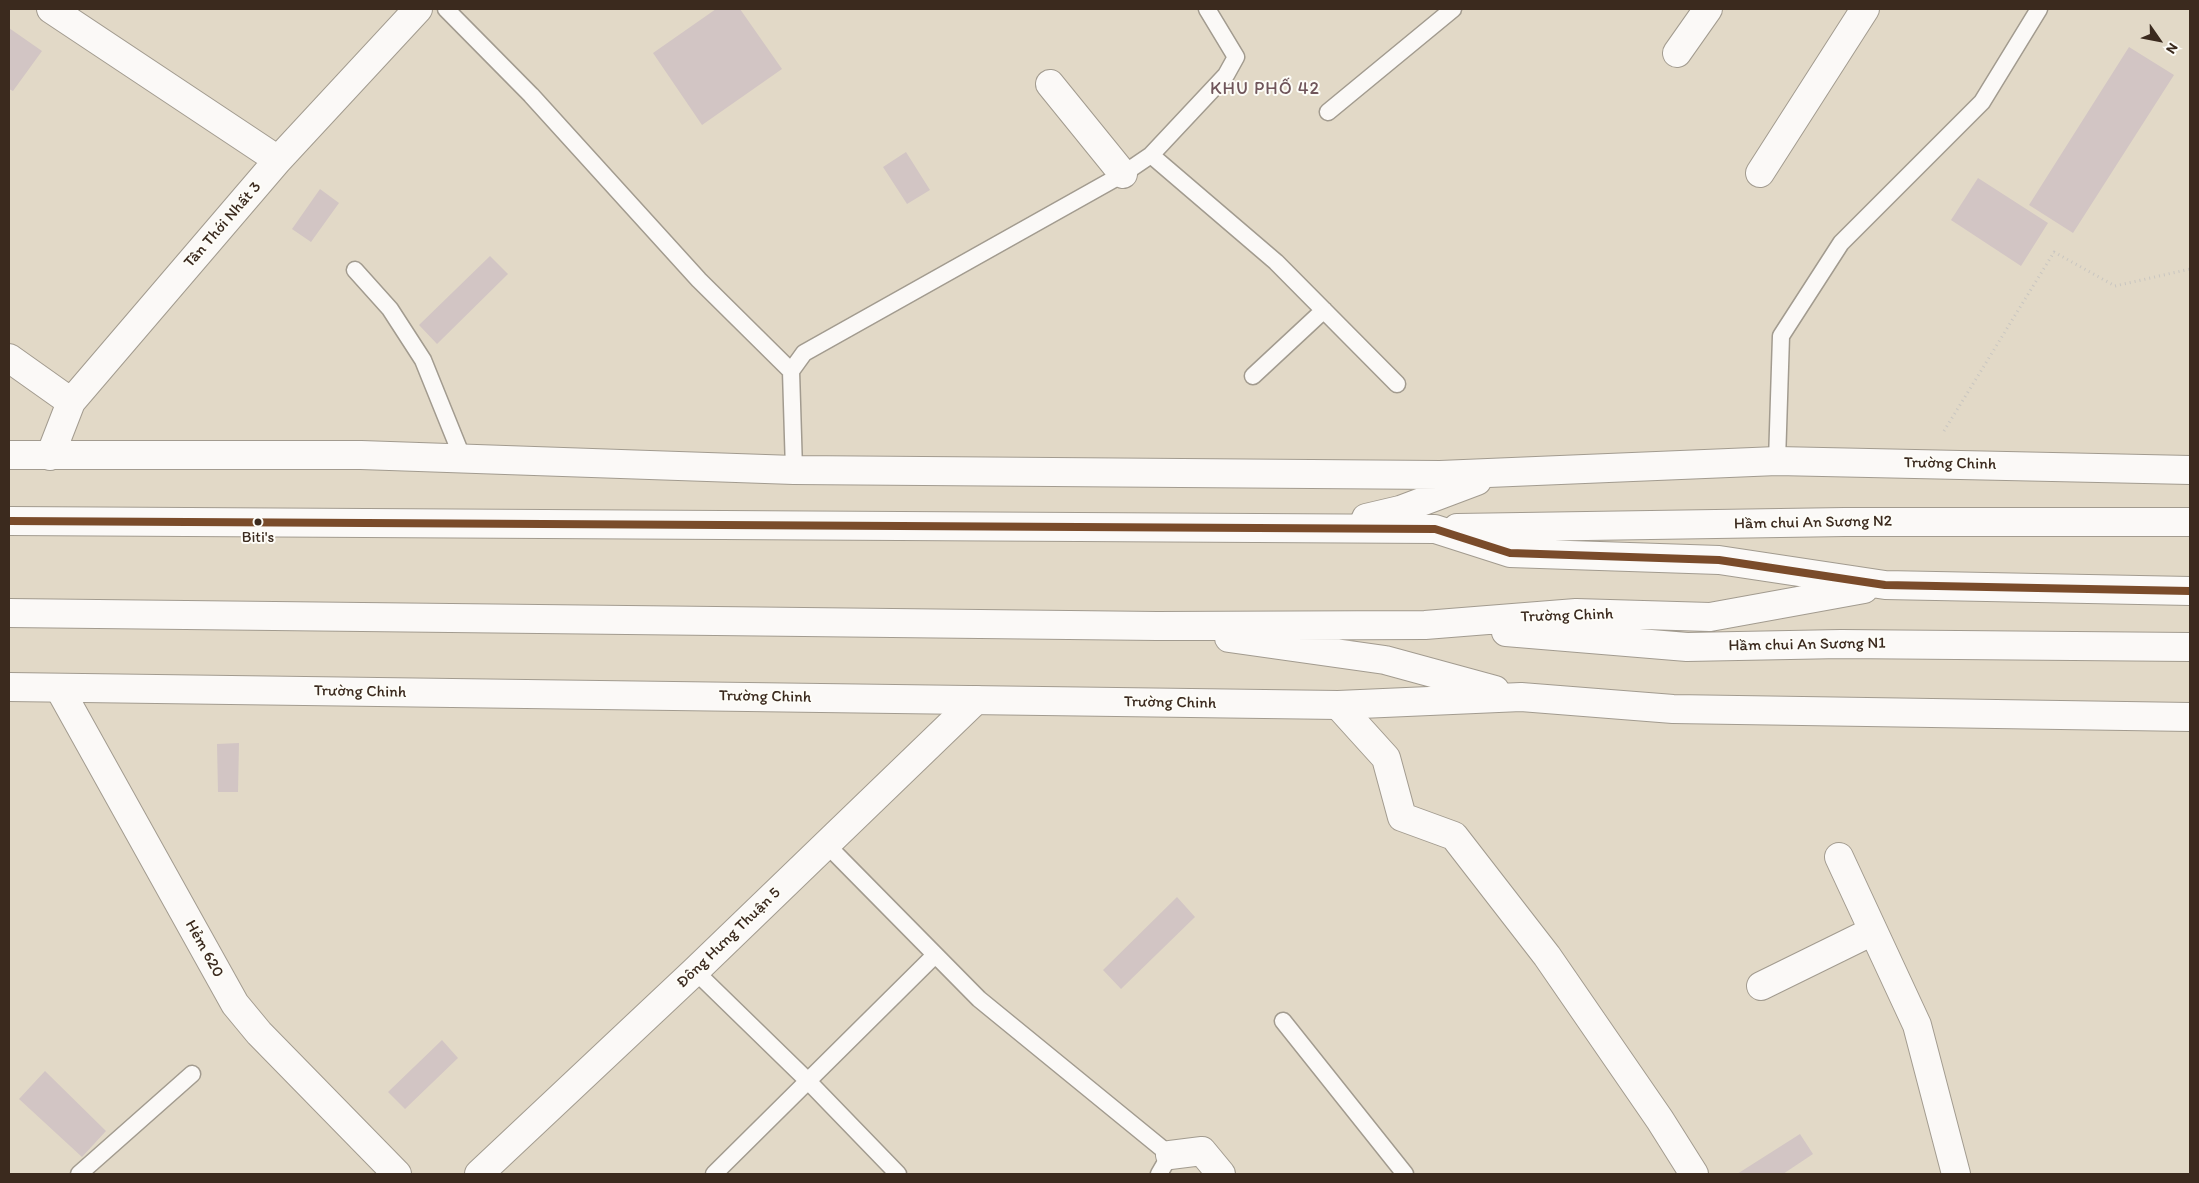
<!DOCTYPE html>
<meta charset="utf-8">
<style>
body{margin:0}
#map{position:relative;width:2199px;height:1183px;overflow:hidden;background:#e2d9c7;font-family:Itim,sans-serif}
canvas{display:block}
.frame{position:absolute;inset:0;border:10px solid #3b2a1e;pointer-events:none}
.north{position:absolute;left:2134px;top:15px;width:50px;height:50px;-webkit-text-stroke:4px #fdfcf7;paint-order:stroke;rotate:123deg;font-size:14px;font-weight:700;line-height:20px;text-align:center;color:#3b2a1e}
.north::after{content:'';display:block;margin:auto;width:18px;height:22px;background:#3b2a1e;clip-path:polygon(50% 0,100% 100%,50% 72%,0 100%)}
</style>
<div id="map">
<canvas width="2199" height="1183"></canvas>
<div class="frame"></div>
<div class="north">N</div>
</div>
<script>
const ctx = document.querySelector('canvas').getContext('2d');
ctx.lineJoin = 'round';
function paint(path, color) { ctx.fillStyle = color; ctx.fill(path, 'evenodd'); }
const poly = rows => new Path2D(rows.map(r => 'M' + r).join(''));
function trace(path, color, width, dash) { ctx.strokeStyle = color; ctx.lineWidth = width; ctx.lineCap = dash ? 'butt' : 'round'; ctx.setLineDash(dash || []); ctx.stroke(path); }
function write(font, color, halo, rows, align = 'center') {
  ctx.font = font + ' Itim,sans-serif'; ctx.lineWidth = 4; ctx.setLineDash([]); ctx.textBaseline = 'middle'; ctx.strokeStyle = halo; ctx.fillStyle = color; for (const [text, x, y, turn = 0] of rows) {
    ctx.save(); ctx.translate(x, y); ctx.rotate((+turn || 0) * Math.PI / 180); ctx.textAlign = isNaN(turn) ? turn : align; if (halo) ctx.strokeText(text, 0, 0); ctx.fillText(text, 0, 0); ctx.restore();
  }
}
paint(poly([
 [716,9,740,9,782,69,702,125,653,53],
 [9,28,42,51,13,91,9,89],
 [2129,47,2174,75,2073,233,2029,205],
 [906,152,930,190,907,204,883,167],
 [1978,178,2048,223,2021,266,1951,220],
 [320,189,339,203,311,242,292,229],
 [490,256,508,274,437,344,419,325],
 [239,743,238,792,218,792,217,744],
 [1177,897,1195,917,1121,989,1103,970],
 [442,1040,458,1058,405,1109,388,1092],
 [45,1071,106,1131,82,1157,19,1099],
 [1800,1134,1813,1154,1783,1174,1737,1174]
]), '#d2c5c4');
const service = poly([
 [446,9,531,95,699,280,791,371],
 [1328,112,1453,9],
 [1151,155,1276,262,1397,384],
 [355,270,390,309,423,360,463,459],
 [1253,376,1324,310],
 [1777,461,1781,336,1841,243,1982,102,2039,9],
 [794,470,791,371,804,353,1123,174,1151,155,1226,75,1236,57,1207,9],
 [826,844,979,999,1170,1155,1159,1174],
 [695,971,808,1081,898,1174],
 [1283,1021,1405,1174],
 [79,1174,192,1074],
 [714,1174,935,955]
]);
const minor = poly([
 [51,9,278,160],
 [1677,53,1708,9],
 [1050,84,1123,174],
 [1760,173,1865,9],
 [9,358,71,402],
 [50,456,71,402,278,160,418,9],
 [59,688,235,1004,259,1033,397,1174],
 [1338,705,1386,758,1402,817,1454,836,1547,956,1660,1120,1694,1174],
 [1839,857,1917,1025,1956,1174],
 [1761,986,1873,931],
 [1170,1155,1202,1151,1221,1174],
 [479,1174,695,971,976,700]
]);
const primary = poly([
 [9,455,361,455,794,470,1440,475,1777,461,2190,470],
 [1366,518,1400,510,1477,481],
 [9,521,1435,529,1510,553,1719,560,1885,585,2190,591],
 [1457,528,1845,522,2190,522],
 [9,613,1157,626,1425,625,1576,613,1710,617,1864,589],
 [1506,632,1687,647,1841,644,2190,647],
 [1229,638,1385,660,1495,690],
 [9,687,1338,705,1521,697,1673,709,2190,717]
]);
trace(service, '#a29b8f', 19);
trace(minor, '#a29b8f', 30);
trace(primary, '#a29b8f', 30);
trace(poly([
 [1944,431,2054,252,2115,286,2190,269]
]), '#c9c6c1', 3, [1, 4]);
trace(service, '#fbf9f7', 16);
trace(minor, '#fbf9f7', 28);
trace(primary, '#fbf9f7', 28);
trace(poly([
 [9,521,1435,529,1510,553,1719,560,1885,585,2190,591]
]), '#7a4b2a', 8);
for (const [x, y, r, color] of [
 [258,522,4.5,"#3b2a1e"]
]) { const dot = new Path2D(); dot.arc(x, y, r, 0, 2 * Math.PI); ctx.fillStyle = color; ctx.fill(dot); trace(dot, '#fdfcf7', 2); }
write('15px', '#3b2a1e', '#fdfcf7', [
 ["Biti's",258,538]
]);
write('16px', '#3b2a1e', '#fdfcf7', [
 ["Tân Thới Nhất 3",223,225,-49],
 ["Trường Chinh",1950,464,1],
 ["Hầm chui An Sương N2",1813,523,-1],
 ["Trường Chinh",1567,616,-2],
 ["Hầm chui An Sương N1",1807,645,-1],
 ["Trường Chinh",360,692,1],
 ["Trường Chinh",765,697,1],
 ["Trường Chinh",1170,703,1],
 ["Đông Hưng Thuận 5",729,938,-44],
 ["Hẻm 620",204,949,61]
]);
ctx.letterSpacing = '1px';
write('18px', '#70565b', '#fdfcf7', [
 ["KHU PHỐ 42",1265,89]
]);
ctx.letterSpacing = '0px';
</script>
